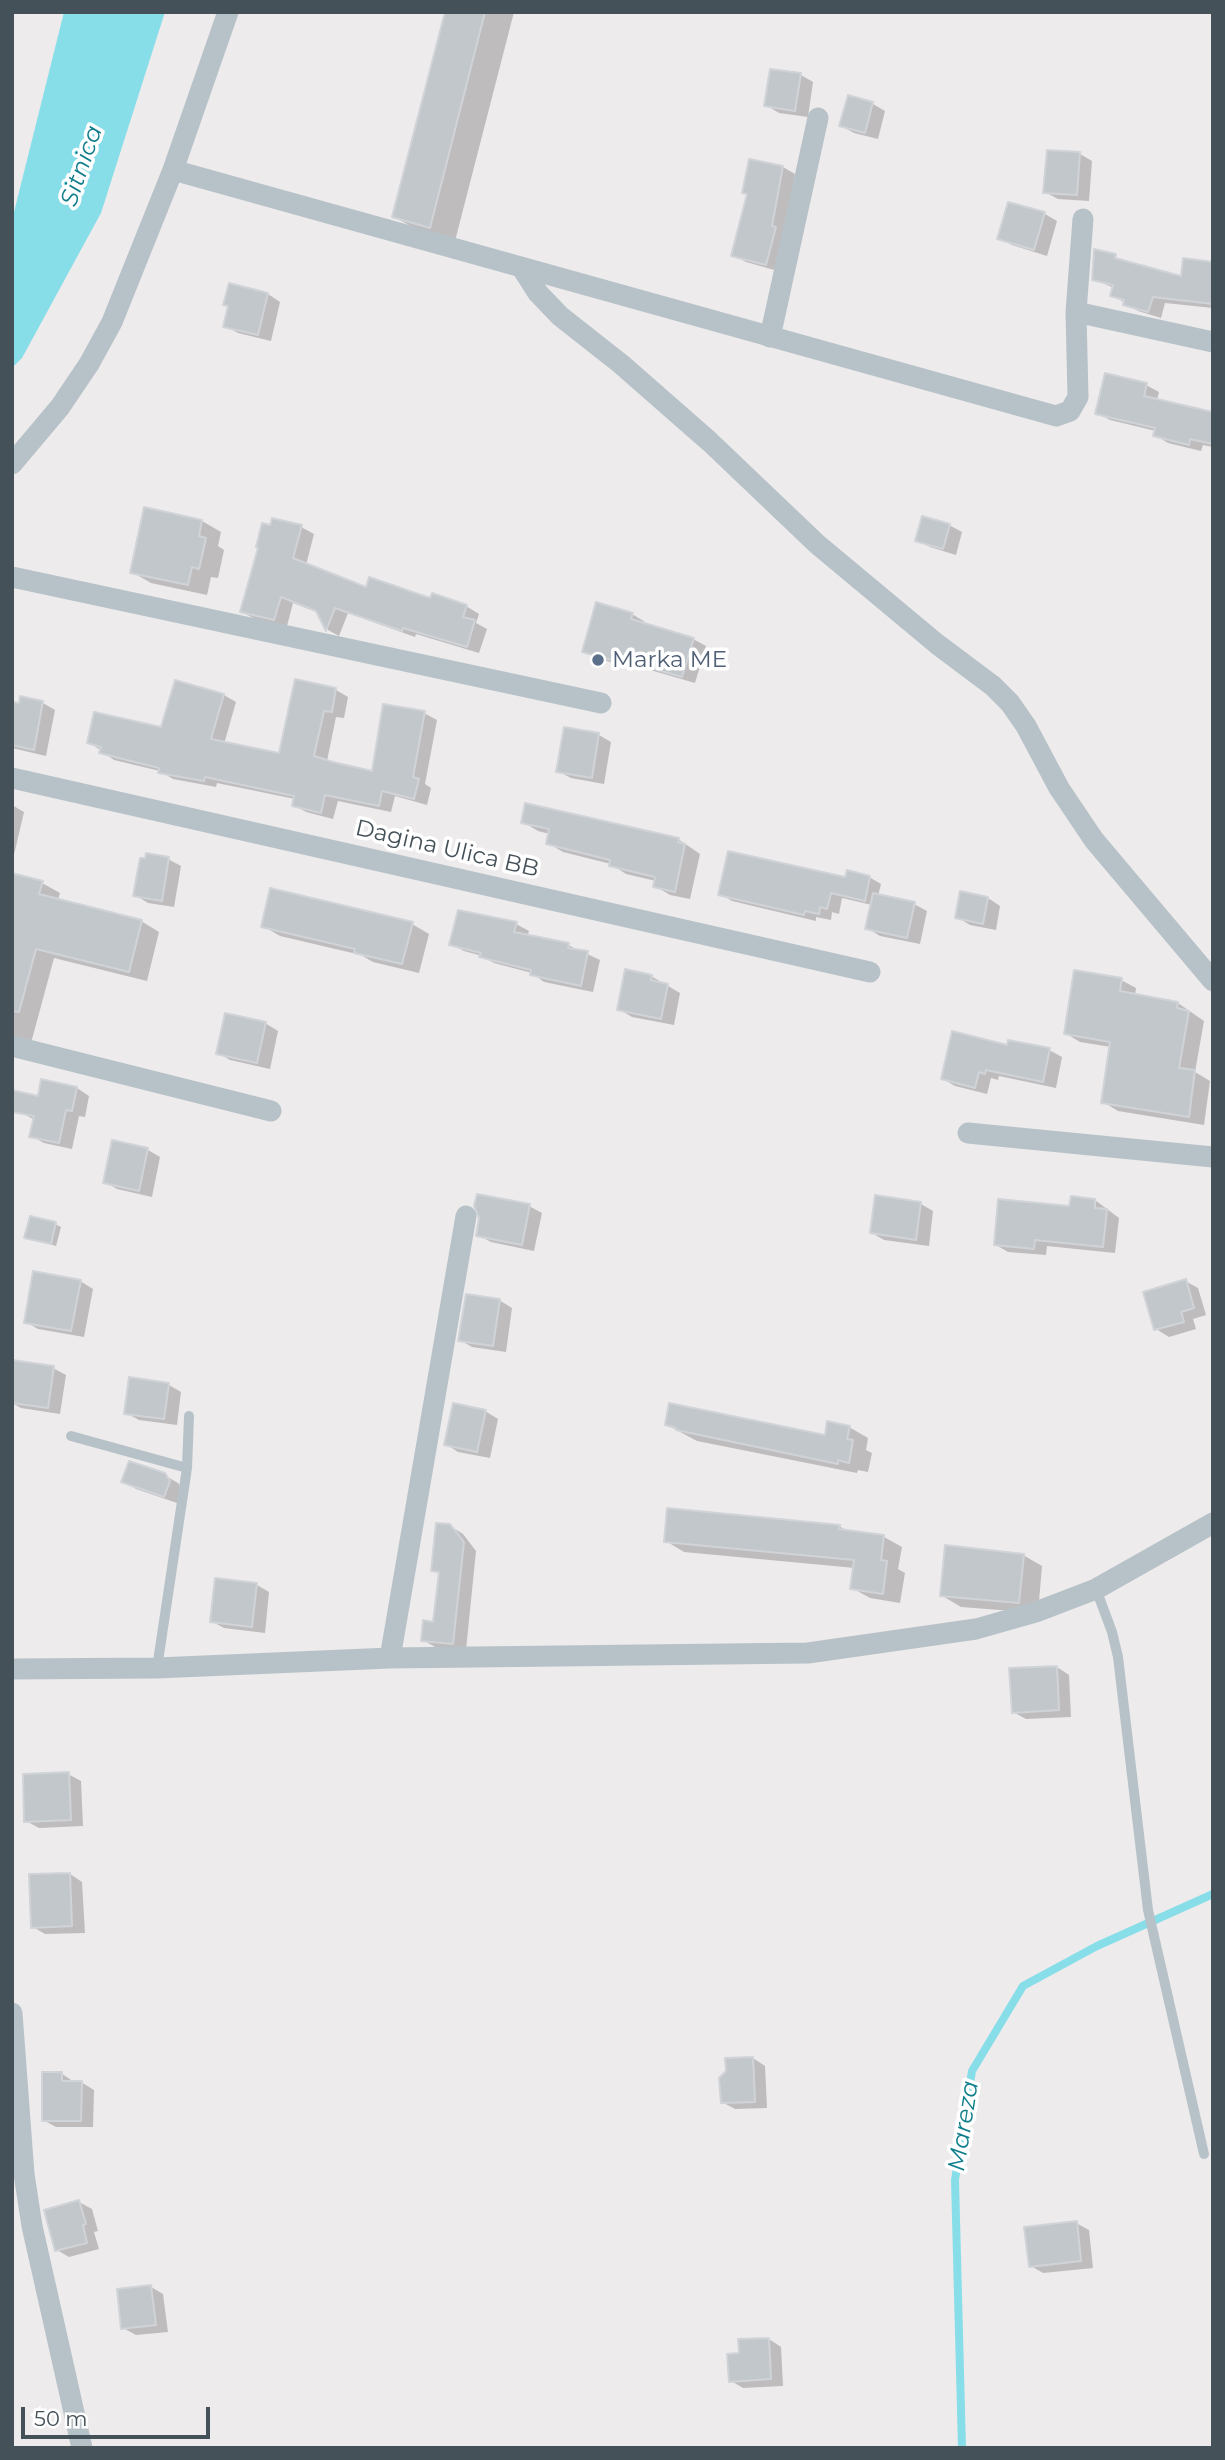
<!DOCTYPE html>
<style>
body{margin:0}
#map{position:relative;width:1225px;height:2460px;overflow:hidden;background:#eeebec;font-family:Montserrat,sans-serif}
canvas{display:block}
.frame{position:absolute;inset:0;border:14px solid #455158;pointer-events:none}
.scale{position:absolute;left:21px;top:2407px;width:189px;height:32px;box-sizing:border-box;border:4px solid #455158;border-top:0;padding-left:9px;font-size:21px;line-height:24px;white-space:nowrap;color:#455158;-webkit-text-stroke:5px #fff;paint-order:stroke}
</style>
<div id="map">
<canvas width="1225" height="2460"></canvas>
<div class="frame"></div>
<div class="scale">50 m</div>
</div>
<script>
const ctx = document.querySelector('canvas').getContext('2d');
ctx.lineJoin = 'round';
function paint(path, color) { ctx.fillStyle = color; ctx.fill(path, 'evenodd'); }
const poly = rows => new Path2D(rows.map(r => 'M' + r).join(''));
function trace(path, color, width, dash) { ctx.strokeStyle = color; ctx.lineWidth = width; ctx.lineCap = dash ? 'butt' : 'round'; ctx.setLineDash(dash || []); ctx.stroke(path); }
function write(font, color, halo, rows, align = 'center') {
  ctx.font = font + ' Montserrat,sans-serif'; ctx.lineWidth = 7; ctx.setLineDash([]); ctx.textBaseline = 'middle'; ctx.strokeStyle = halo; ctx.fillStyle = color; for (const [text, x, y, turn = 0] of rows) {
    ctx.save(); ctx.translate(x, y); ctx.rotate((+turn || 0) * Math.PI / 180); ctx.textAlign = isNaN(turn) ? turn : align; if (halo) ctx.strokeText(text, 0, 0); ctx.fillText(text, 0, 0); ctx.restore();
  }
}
paint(poly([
 [64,12,165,12,101,213,22,358,12,368,12,220]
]), '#87dee9');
paint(poly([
 [447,12,514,12,455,241,420,231,394,217],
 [801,75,813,82,808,117,779,113,766,105],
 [849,97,873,104,885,111,878,139,854,133,841,126],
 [1080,154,1092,161,1089,201,1058,199,1045,192],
 [750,161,783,167,795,174,778,271,746,262,733,255,749,195],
 [1009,204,1045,214,1057,221,1047,256,1012,245,999,238],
 [1095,251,1183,278,1213,264,1213,308,1165,303,1161,318,1138,311,1112,295,1114,288,1093,279],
 [230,285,268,294,280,302,271,341,238,333,225,326,230,306],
 [1146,385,1159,392,1157,400,1213,413,1213,447,1203,445,1201,451,1168,443,1155,435,1156,431,1110,420,1097,413],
 [202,521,221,532,218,546,224,550,218,578,211,577,207,595,151,583,132,572],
 [949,525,962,532,956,555,930,547,918,540],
 [301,527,314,534,306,565,367,590,466,606,479,614,476,623,487,629,479,653,416,634,415,637,348,613,339,636,328,630,319,613,293,603,287,626,255,619,242,612],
 [632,614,645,622,644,624,693,639,706,646,695,683,633,665,632,668,596,658,584,651],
 [296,681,336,690,348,697,344,718,336,717,327,761,373,773,424,713,437,720,425,784,431,788,427,805,395,796,391,812,338,801,333,819,306,812,294,805,295,799,217,783,216,787,173,779,160,771,114,760,89,742,162,729,224,695,236,702,224,744,281,755],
 [43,703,55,710,46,756,12,748,12,704],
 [566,729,599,735,611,742,604,784,571,778,558,771],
 [12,805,24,812,13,859,12,859],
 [523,822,678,839,700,854,690,899,670,895,655,886,656,881,626,874,611,864,563,852,548,843,550,834,538,831],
 [168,859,181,866,174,907,148,903,135,895],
 [12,875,42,883,60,893,58,900,141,921,159,932,147,981,54,958,31,1043,12,1047],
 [869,877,881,884,878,896,914,904,927,911,920,944,880,936,867,928,872,905,842,898,839,914,832,912,831,920,816,917,816,921,732,901,720,894],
 [988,898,1000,906,996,930,970,925,957,917],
 [412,924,429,934,419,973,373,962,361,955,280,936,263,926],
 [516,924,529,931,527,937,568,945,600,960,593,992,544,982,532,973,494,963,482,956,464,951,451,944],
 [651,976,680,993,674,1025,632,1017,619,1009],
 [1121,980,1136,988,1135,996,1178,1003,1204,1021,1195,1072,1210,1081,1204,1125,1118,1111,1103,1102,1111,1047,1080,1042,1065,1033],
 [265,1023,278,1031,270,1069,230,1060,218,1053],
 [1008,1047,1049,1050,1062,1057,1056,1088,999,1076,998,1080,991,1078,987,1094,955,1086,943,1079],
 [77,1088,89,1096,85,1117,79,1116,72,1149,44,1143,31,1136,35,1120,20,1112,39,1098],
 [113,1142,148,1150,160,1157,152,1197,117,1189,105,1182],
 [876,1197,921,1204,933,1211,929,1246,884,1240,872,1233],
 [1095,1200,1119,1218,1115,1253,1047,1246,1046,1255,1008,1252,996,1245,1071,1208],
 [529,1206,542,1213,534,1251,491,1242,478,1235,481,1217],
 [55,1224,61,1227,56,1246,26,1237],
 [80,1281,93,1289,84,1337,38,1329,26,1322],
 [1185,1281,1198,1288,1206,1315,1193,1319,1196,1329,1169,1337,1156,1329],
 [499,1300,512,1308,506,1352,472,1347,460,1340],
 [53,1368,66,1375,60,1414,21,1408,12,1403],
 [169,1385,181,1392,177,1425,139,1420,126,1413],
 [485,1411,498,1419,490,1458,458,1452,446,1444],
 [667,1425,826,1437,849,1427,868,1438,866,1450,872,1453,868,1472,858,1470,857,1473,697,1441],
 [164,1475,178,1483,182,1489,177,1503,136,1489,123,1481],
 [450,1526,463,1534,476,1551,466,1650,435,1647,423,1640,434,1623,441,1575,432,1570],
 [839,1526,849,1532,884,1537,902,1547,898,1569,905,1573,900,1603,870,1598,852,1588,855,1568,684,1552,666,1541],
 [1023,1555,1042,1566,1038,1613,961,1607,941,1595],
 [216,1580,257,1585,269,1592,265,1633,224,1628,211,1621],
 [1057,1667,1069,1675,1071,1717,1026,1719,1013,1712],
 [68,1774,81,1781,83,1826,39,1828,26,1821],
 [70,1874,82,1882,85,1933,45,1934,33,1927],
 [753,2058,765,2066,767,2108,735,2109,722,2102],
 [61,2073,74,2082,81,2082,94,2090,93,2127,56,2127,43,2120],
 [79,2202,92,2209,98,2231,94,2232,99,2249,69,2257,57,2250],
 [1076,2223,1089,2230,1093,2268,1043,2273,1031,2266],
 [151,2287,163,2294,168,2332,136,2335,123,2328],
 [769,2339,781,2347,783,2386,743,2388,731,2381,741,2354]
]), '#0003');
trace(poly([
 [962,2448,955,2180,972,2071,1023,1986,1097,1946,1213,1894]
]), '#87dee9', 8);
const building = poly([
 [445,12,485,12,430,228,392,217,445,12],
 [770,69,801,73,795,111,764,106,770,69],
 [848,95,873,102,865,133,839,126,848,95],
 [1047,150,1080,152,1077,195,1043,193,1047,150],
 [749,159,783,166,772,226,776,227,766,265,731,256,747,194,742,193,749,159],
 [1008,202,1045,212,1034,250,997,239,1008,202],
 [1094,249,1116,254,1115,258,1181,276,1183,258,1213,262,1213,304,1153,297,1148,312,1123,305,1124,300,1110,296,1113,285,1092,280,1094,249],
 [229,283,268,293,258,335,223,327,228,306,223,305,229,283],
 [1105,373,1147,383,1144,396,1213,412,1213,444,1190,439,1189,445,1153,436,1155,428,1095,414,1105,373],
 [144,507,202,520,199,536,206,538,199,569,192,567,188,585,130,573,144,507],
 [922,516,950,524,943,549,915,541,922,516],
 [272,518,302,525,293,558,366,587,369,577,430,598,432,593,467,605,463,617,475,620,467,647,403,628,402,631,335,608,326,631,316,611,281,597,274,620,240,612,258,548,256,547,262,523,270,525,272,518],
 [596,602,633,613,631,619,694,638,682,677,620,659,619,662,582,652,596,602],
 [295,679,336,688,332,712,324,711,314,756,333,762,372,771,383,704,425,711,413,777,419,779,414,799,382,791,379,806,325,795,321,813,292,806,294,796,205,777,204,781,158,773,159,768,99,753,101,747,87,743,94,712,161,727,175,680,224,694,211,739,279,753,295,679],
 [20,696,43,701,34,750,12,745,12,702,19,703,20,696],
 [564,727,599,733,592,778,556,772,564,727],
 [525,803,679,838,678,842,685,844,675,892,653,887,655,877,609,866,610,860,546,844,549,829,521,823,525,803],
 [728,851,845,877,847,870,870,876,865,901,831,893,827,909,820,907,819,914,805,911,804,915,718,895,728,851],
 [146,853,169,857,162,901,133,896,140,858,145,858,146,853],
 [12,873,43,881,39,894,142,920,129,972,36,949,19,1012,12,1011,12,873],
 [270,888,413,922,402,964,354,953,355,949,261,927,270,888],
 [960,891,988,897,983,924,955,918,960,891],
 [873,893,915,902,907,938,865,929,873,893],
 [458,910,517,922,514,932,569,943,568,948,588,951,581,986,530,975,531,970,479,957,481,953,449,945,458,910],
 [625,969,652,975,651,980,668,984,661,1019,617,1010,625,969],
 [1074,970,1122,978,1120,991,1178,1002,1177,1008,1189,1011,1179,1068,1195,1070,1189,1117,1101,1103,1110,1042,1064,1034,1074,970],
 [225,1013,266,1022,257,1063,216,1054,225,1013],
 [952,1031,1007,1045,1008,1040,1050,1048,1043,1082,986,1070,985,1074,979,1072,975,1088,941,1079,952,1031],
 [41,1079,77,1087,72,1111,66,1110,59,1143,29,1137,34,1116,12,1112,12,1090,38,1096,41,1079],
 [112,1140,148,1148,139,1191,103,1183,112,1140],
 [477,1194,530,1204,522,1245,476,1236,479,1218,474,1206,477,1194],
 [875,1195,921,1202,916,1240,870,1233,875,1195],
 [1071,1196,1095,1199,1095,1208,1107,1209,1103,1247,1035,1240,1034,1249,994,1245,998,1199,1069,1206,1071,1196],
 [30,1216,56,1222,51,1244,24,1238,30,1216],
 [33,1271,81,1280,71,1331,24,1323,33,1271],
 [1186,1279,1194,1308,1181,1312,1184,1322,1154,1330,1143,1292,1186,1279],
 [466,1294,500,1299,493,1346,458,1341,466,1294],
 [12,1360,54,1366,48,1408,12,1403,12,1360],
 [129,1377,169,1383,164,1419,124,1414,129,1377],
 [453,1403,486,1410,477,1452,444,1445,453,1403],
 [669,1403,825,1435,827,1421,850,1426,847,1439,853,1440,849,1463,838,1460,838,1464,676,1430,676,1428,665,1425,669,1403],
 [129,1461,165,1473,170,1481,164,1497,121,1482,129,1461],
 [667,1508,840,1525,839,1529,884,1535,881,1560,887,1561,883,1594,850,1589,854,1560,664,1542,667,1508],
 [436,1523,450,1524,464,1542,453,1644,421,1641,423,1620,433,1622,439,1572,431,1571,436,1523],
 [945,1545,1024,1554,1019,1603,940,1596,945,1545],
 [215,1578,257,1583,252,1627,210,1622,215,1578],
 [1057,1666,1059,1710,1012,1713,1009,1668,1057,1666],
 [69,1772,71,1820,24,1822,23,1774,69,1772],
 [70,1873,72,1926,31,1928,29,1874,70,1873],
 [753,2057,755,2102,721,2103,719,2078,726,2071,725,2058,753,2057],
 [42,2072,62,2072,62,2081,82,2081,81,2121,42,2121,42,2072],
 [79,2200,86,2224,83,2225,87,2243,55,2251,44,2210,79,2200],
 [1077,2221,1081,2261,1029,2267,1024,2227,1077,2221],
 [151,2285,156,2325,121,2329,117,2289,151,2285],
 [769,2338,771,2379,729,2382,727,2354,739,2353,738,2339,769,2338]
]);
paint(building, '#c2c7cc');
trace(building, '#d0d3d7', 2);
trace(poly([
 [71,1436,187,1468],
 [1096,1589,1112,1632,1118,1657,1148,1910,1204,2154],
 [157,1668,187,1468,189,1416]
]), '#b7c2c8', 10);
trace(poly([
 [173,170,1056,416,1070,411,1078,397,1076,312,1083,219],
 [522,268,538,293,560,316,621,364,710,442,817,544,937,644,993,686,1010,703,1026,726,1059,788,1094,840,1213,981],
 [1076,312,1213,342],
 [770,337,818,118],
 [12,464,60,407,89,364,112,322,173,170,228,12],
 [12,577,601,703],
 [12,778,870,972],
 [12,1046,271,1111],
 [968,1133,1213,1157],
 [390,1658,466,1216],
 [12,1669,157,1668,390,1658,808,1653,976,1629,1036,1612,1096,1589,1213,1523],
 [12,2013,24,2174,32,2226,82,2448]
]), '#b7c2c8', 21);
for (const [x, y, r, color] of [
 [598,660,7,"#5c6f8a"]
]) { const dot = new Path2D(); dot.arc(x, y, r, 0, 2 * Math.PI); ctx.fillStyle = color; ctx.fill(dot); trace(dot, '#fff', 2.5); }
write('23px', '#4e5e75', '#fff', [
 ["Marka ME",612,660]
], 'left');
write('23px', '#455158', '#fff', [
 ["Dagina Ulica BB",447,849,13]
]);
write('italic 24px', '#107e8b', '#fff', [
 ["Sitnica",82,166,-71],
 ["Mareza",964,2126,-81]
]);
</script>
